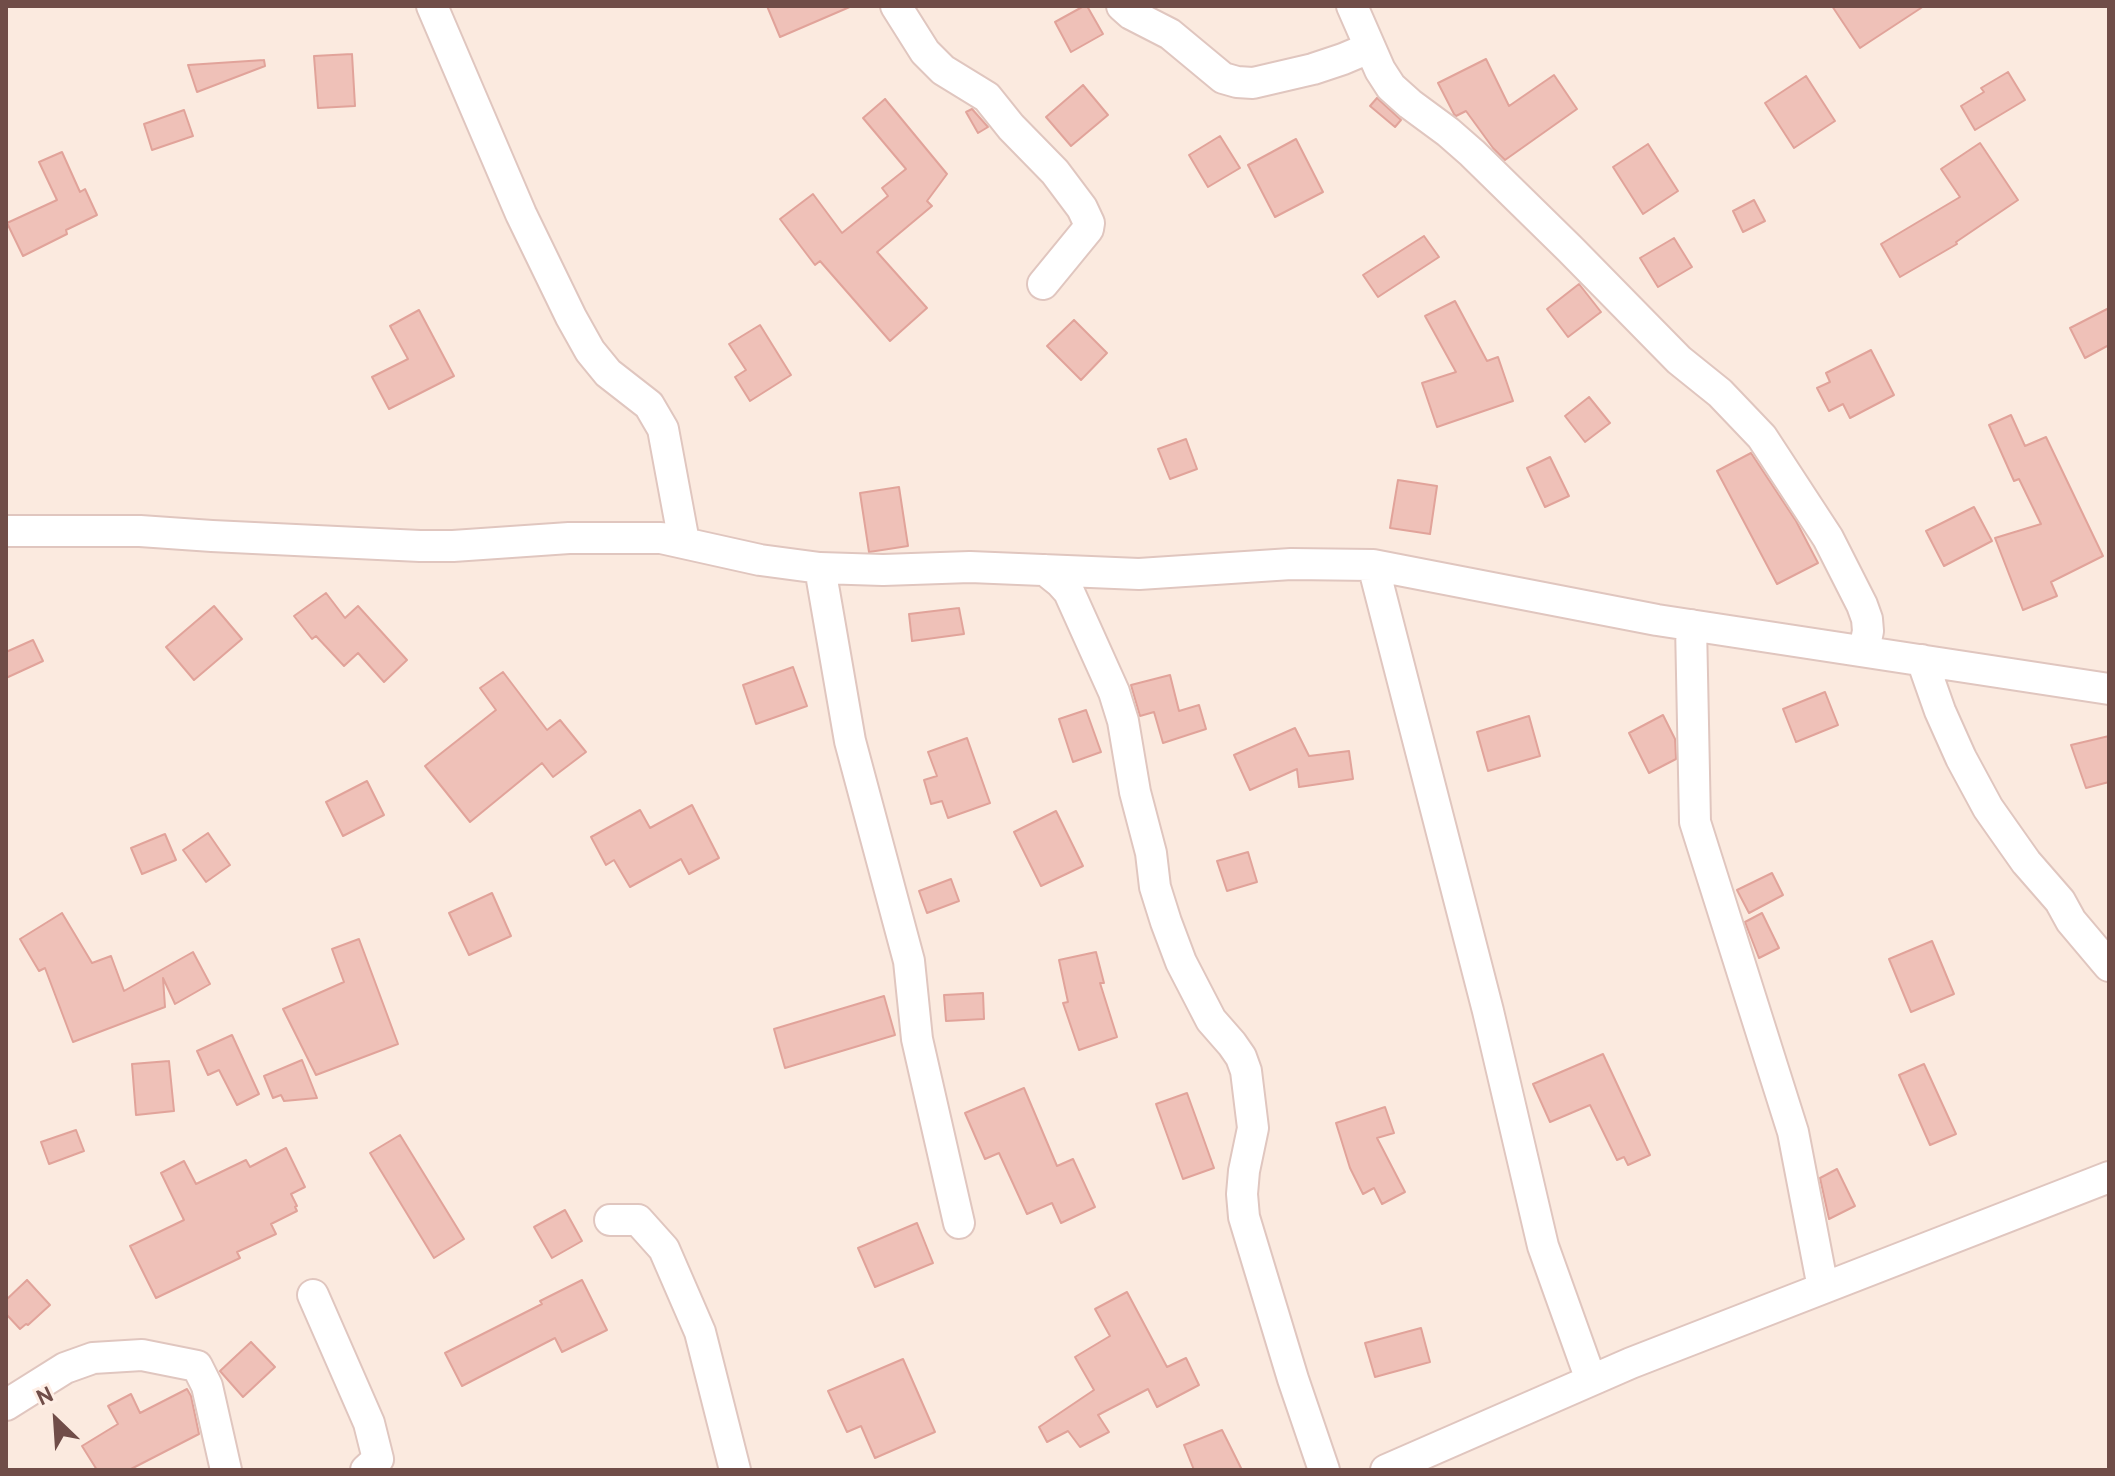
<!DOCTYPE html>
<style>
body{margin:0}
#map{position:relative;width:2115px;height:1476px;overflow:hidden;background:#fbeadf;font-family:Overpass,sans-serif}
canvas{display:block}
.frame{position:absolute;inset:0;border:8px solid #704d48;pointer-events:none}
.north{position:absolute;left:16px;top:1380px;width:80px;height:80px;-webkit-text-stroke:6px #feeee5;paint-order:stroke;rotate:335deg;font-size:22px;font-weight:700;line-height:32px;text-align:center;color:#704d48}
.north::after{content:'';display:block;margin:auto;width:28px;height:36px;background:#704d48;clip-path:polygon(50% 0,100% 100%,50% 72%,0 100%)}
</style>
<div id="map">
<canvas width="2115" height="1476"></canvas>
<div class="frame"></div>
<div class="north">N</div>
</div>
<script>
const ctx = document.querySelector('canvas').getContext('2d');
ctx.lineJoin = 'round';
function paint(path, color) { ctx.fillStyle = color; ctx.fill(path, 'evenodd'); }
const poly = rows => new Path2D(rows.map(r => 'M' + r).join(''));
function trace(path, color, width, dash) { ctx.strokeStyle = color; ctx.lineWidth = width; ctx.lineCap = dash ? 'butt' : 'round'; ctx.setLineDash(dash || []); ctx.stroke(path); }
const building = poly([
 [767,6,852,6,780,37,767,6],
 [1084,6,1087,6,1103,34,1071,52,1055,22,1084,6],
 [1832,6,1924,6,1860,48,1832,6],
 [352,54,355,106,318,108,314,56,352,54],
 [1486,59,1509,106,1554,75,1577,109,1505,160,1493,148,1466,111,1456,116,1454,114,1438,83,1486,59],
 [264,60,265,66,197,92,188,65,264,60],
 [2008,72,2025,100,1975,130,1961,106,1984,92,1981,88,2008,72],
 [1806,76,1835,121,1794,148,1765,103,1806,76],
 [1083,85,1108,115,1071,146,1046,117,1083,85],
 [1377,98,1401,120,1395,127,1370,106,1377,98],
 [885,99,947,174,927,201,932,206,877,252,927,308,890,341,820,261,815,265,780,219,813,194,842,233,888,196,882,188,906,169,863,118,885,99],
 [972,109,988,127,978,133,966,112,972,109],
 [184,110,193,136,152,150,144,124,184,110],
 [1220,136,1240,168,1208,187,1189,155,1220,136],
 [1296,139,1323,192,1275,217,1248,165,1296,139],
 [1980,143,2018,200,1956,242,1957,244,1900,277,1881,244,1960,197,1941,169,1980,143],
 [1648,144,1678,191,1643,214,1613,167,1648,144],
 [62,152,80,192,85,189,97,215,66,230,67,234,23,256,7,223,57,200,39,162,62,152],
 [1754,200,1765,221,1743,232,1733,211,1754,200],
 [1424,236,1439,257,1378,297,1363,275,1424,236],
 [1674,238,1692,267,1658,287,1640,258,1674,238],
 [1579,284,1601,312,1568,337,1547,309,1579,284],
 [1455,301,1487,361,1498,357,1513,401,1437,427,1422,383,1456,372,1425,316,1455,301],
 [2109,308,2109,345,2085,358,2070,328,2109,308],
 [419,310,454,376,389,409,372,377,408,359,390,326,419,310],
 [1074,320,1107,353,1081,380,1047,346,1074,320],
 [760,325,791,375,750,401,735,377,746,370,729,344,760,325],
 [1871,350,1894,395,1850,418,1843,404,1829,411,1817,388,1830,382,1826,373,1871,350],
 [1589,397,1610,423,1585,442,1565,416,1589,397],
 [2011,415,2025,446,2046,437,2103,556,2051,582,2057,596,2023,610,1995,538,2041,524,2019,479,2014,481,1989,425,2011,415],
 [1186,439,1197,469,1170,479,1158,449,1186,439],
 [1751,453,1796,521,1818,563,1777,584,1717,471,1751,453],
 [1550,457,1569,496,1545,507,1527,468,1550,457],
 [1398,480,1437,486,1430,534,1390,528,1398,480],
 [899,487,908,546,869,552,860,493,899,487],
 [1974,507,1992,541,1944,566,1926,531,1974,507],
 [326,593,345,618,358,606,407,660,384,682,358,653,344,666,316,636,312,639,294,616,326,593],
 [214,606,242,639,194,680,166,647,214,606],
 [959,608,964,634,912,641,909,614,959,608],
 [33,640,43,661,6,678,6,652,33,640],
 [793,667,807,706,756,724,743,685,793,667],
 [503,672,547,730,560,720,586,752,553,777,542,763,470,822,425,766,496,710,480,688,503,672],
 [1170,675,1179,711,1199,705,1206,729,1163,743,1154,712,1140,716,1131,685,1170,675],
 [1825,692,1838,725,1796,742,1783,709,1825,692],
 [1086,710,1101,752,1073,762,1059,719,1086,710],
 [1663,715,1675,739,1676,759,1649,773,1629,733,1663,715],
 [1529,716,1540,756,1488,771,1477,732,1529,716],
 [1295,728,1309,756,1349,751,1353,779,1299,787,1297,769,1250,790,1234,755,1295,728],
 [2109,736,2109,782,2086,788,2071,745,2109,736],
 [967,738,990,803,948,818,942,801,931,804,924,780,937,776,928,752,967,738],
 [367,781,384,815,343,836,326,802,367,781],
 [692,805,719,858,689,874,681,859,630,887,614,860,606,865,591,837,640,810,650,828,692,805],
 [1056,811,1083,866,1041,886,1014,832,1056,811],
 [208,833,230,865,206,882,183,850,208,833],
 [165,834,176,860,142,874,131,848,165,834],
 [1248,852,1257,882,1227,891,1217,861,1248,852],
 [1772,873,1783,895,1749,913,1737,890,1772,873],
 [951,879,959,901,927,913,919,891,951,879],
 [492,893,511,936,469,955,449,913,492,893],
 [62,913,92,963,111,956,124,991,193,952,210,984,175,1004,163,978,165,1007,73,1042,45,968,39,971,20,939,62,913],
 [1762,913,1779,948,1759,958,1745,922,1762,913],
 [359,939,398,1044,316,1075,283,1009,344,982,332,949,359,939],
 [1932,941,1954,994,1911,1012,1889,959,1932,941],
 [1096,952,1104,983,1100,983,1117,1037,1079,1050,1063,1003,1068,1002,1059,960,1096,952],
 [983,993,984,1019,946,1021,944,995,983,993],
 [884,996,895,1035,785,1068,774,1029,884,996],
 [232,1035,259,1094,237,1105,219,1070,208,1075,197,1051,232,1035],
 [1603,1054,1650,1155,1628,1165,1624,1157,1617,1160,1590,1105,1550,1122,1533,1084,1603,1054],
 [302,1060,317,1098,284,1101,281,1095,273,1098,264,1076,302,1060],
 [169,1061,174,1111,136,1115,132,1064,169,1061],
 [1924,1064,1956,1134,1930,1145,1899,1075,1924,1064],
 [1024,1088,1057,1166,1073,1159,1095,1207,1061,1223,1052,1203,1027,1214,999,1153,985,1159,965,1113,1024,1088],
 [1187,1093,1214,1168,1183,1179,1156,1104,1187,1093],
 [1385,1107,1394,1133,1377,1138,1405,1192,1382,1204,1374,1188,1363,1194,1350,1168,1336,1123,1385,1107],
 [76,1130,84,1151,49,1164,41,1142,76,1130],
 [400,1135,464,1239,434,1258,370,1153,400,1135],
 [286,1148,305,1187,291,1194,297,1206,295,1207,297,1211,271,1224,276,1234,237,1252,240,1258,156,1298,130,1246,184,1220,161,1173,184,1161,196,1184,246,1160,250,1167,286,1148],
 [1837,1169,1855,1206,1829,1219,1820,1178,1837,1169],
 [565,1210,582,1241,552,1258,534,1227,565,1210],
 [917,1223,933,1263,875,1287,858,1248,917,1223],
 [27,1280,50,1305,28,1325,26,1324,20,1329,6,1314,6,1300,27,1280],
 [582,1280,607,1330,562,1352,555,1338,462,1386,445,1353,542,1304,540,1301,582,1280],
 [1127,1292,1167,1367,1186,1358,1199,1385,1157,1407,1148,1389,1098,1415,1109,1432,1080,1447,1068,1431,1047,1442,1039,1427,1094,1390,1075,1357,1110,1336,1095,1309,1127,1292],
 [1421,1328,1430,1362,1375,1377,1365,1343,1421,1328],
 [251,1342,275,1367,243,1397,220,1371,251,1342],
 [903,1359,935,1432,875,1458,861,1426,847,1432,828,1391,903,1359],
 [187,1389,191,1396,199,1434,129,1470,97,1470,82,1446,118,1424,108,1406,131,1394,140,1413,187,1389],
 [1222,1430,1242,1470,1194,1470,1184,1445,1222,1430]
]);
paint(building, '#efc1b8');
trace(building, '#e1a39a', 2);
const minor = poly([
 [432,6,521,214,571,317,590,351,608,373,649,405,663,429,684,542],
 [896,6,925,52,943,70,987,97,1011,127,1055,172,1082,208,1089,223,1088,229,1043,284],
 [1122,6,1131,14,1170,34,1223,78,1237,82,1253,83,1313,69,1343,59,1369,48],
 [1352,6,1380,70,1391,87,1410,104,1448,132,1472,153,1570,249,1679,360,1720,393,1762,437,1828,538,1862,605,1867,619,1868,631,1864,651],
 [6,531,140,531,212,536,420,546,453,546,569,538,661,538,760,560,820,568,883,570,970,567,1139,574,1291,564,1373,565,1657,620,2109,689],
 [1373,565,1488,1011,1543,1246,1591,1380],
 [820,568,850,741,909,961,917,1039,959,1223],
 [1045,570,1060,582,1069,592,1114,692,1123,721,1135,792,1151,853,1155,887,1166,922,1181,962,1211,1020,1232,1044,1241,1057,1246,1071,1253,1128,1244,1171,1242,1194,1244,1217,1293,1379,1324,1470],
 [1691,625,1695,822,1793,1132,1823,1288],
 [1922,660,1940,711,1961,758,1988,808,2026,862,2060,901,2071,921,2109,966],
 [610,1220,638,1220,664,1249,700,1332,735,1470],
 [313,1295,369,1423,378,1459,366,1470],
 [6,1405,65,1368,93,1358,142,1355,197,1366,207,1386,226,1470],
 [1386,1470,1631,1363,2109,1177]
]);
trace(minor, '#e0c6bf', 34);
trace(minor, '#fff', 30);
</script>
